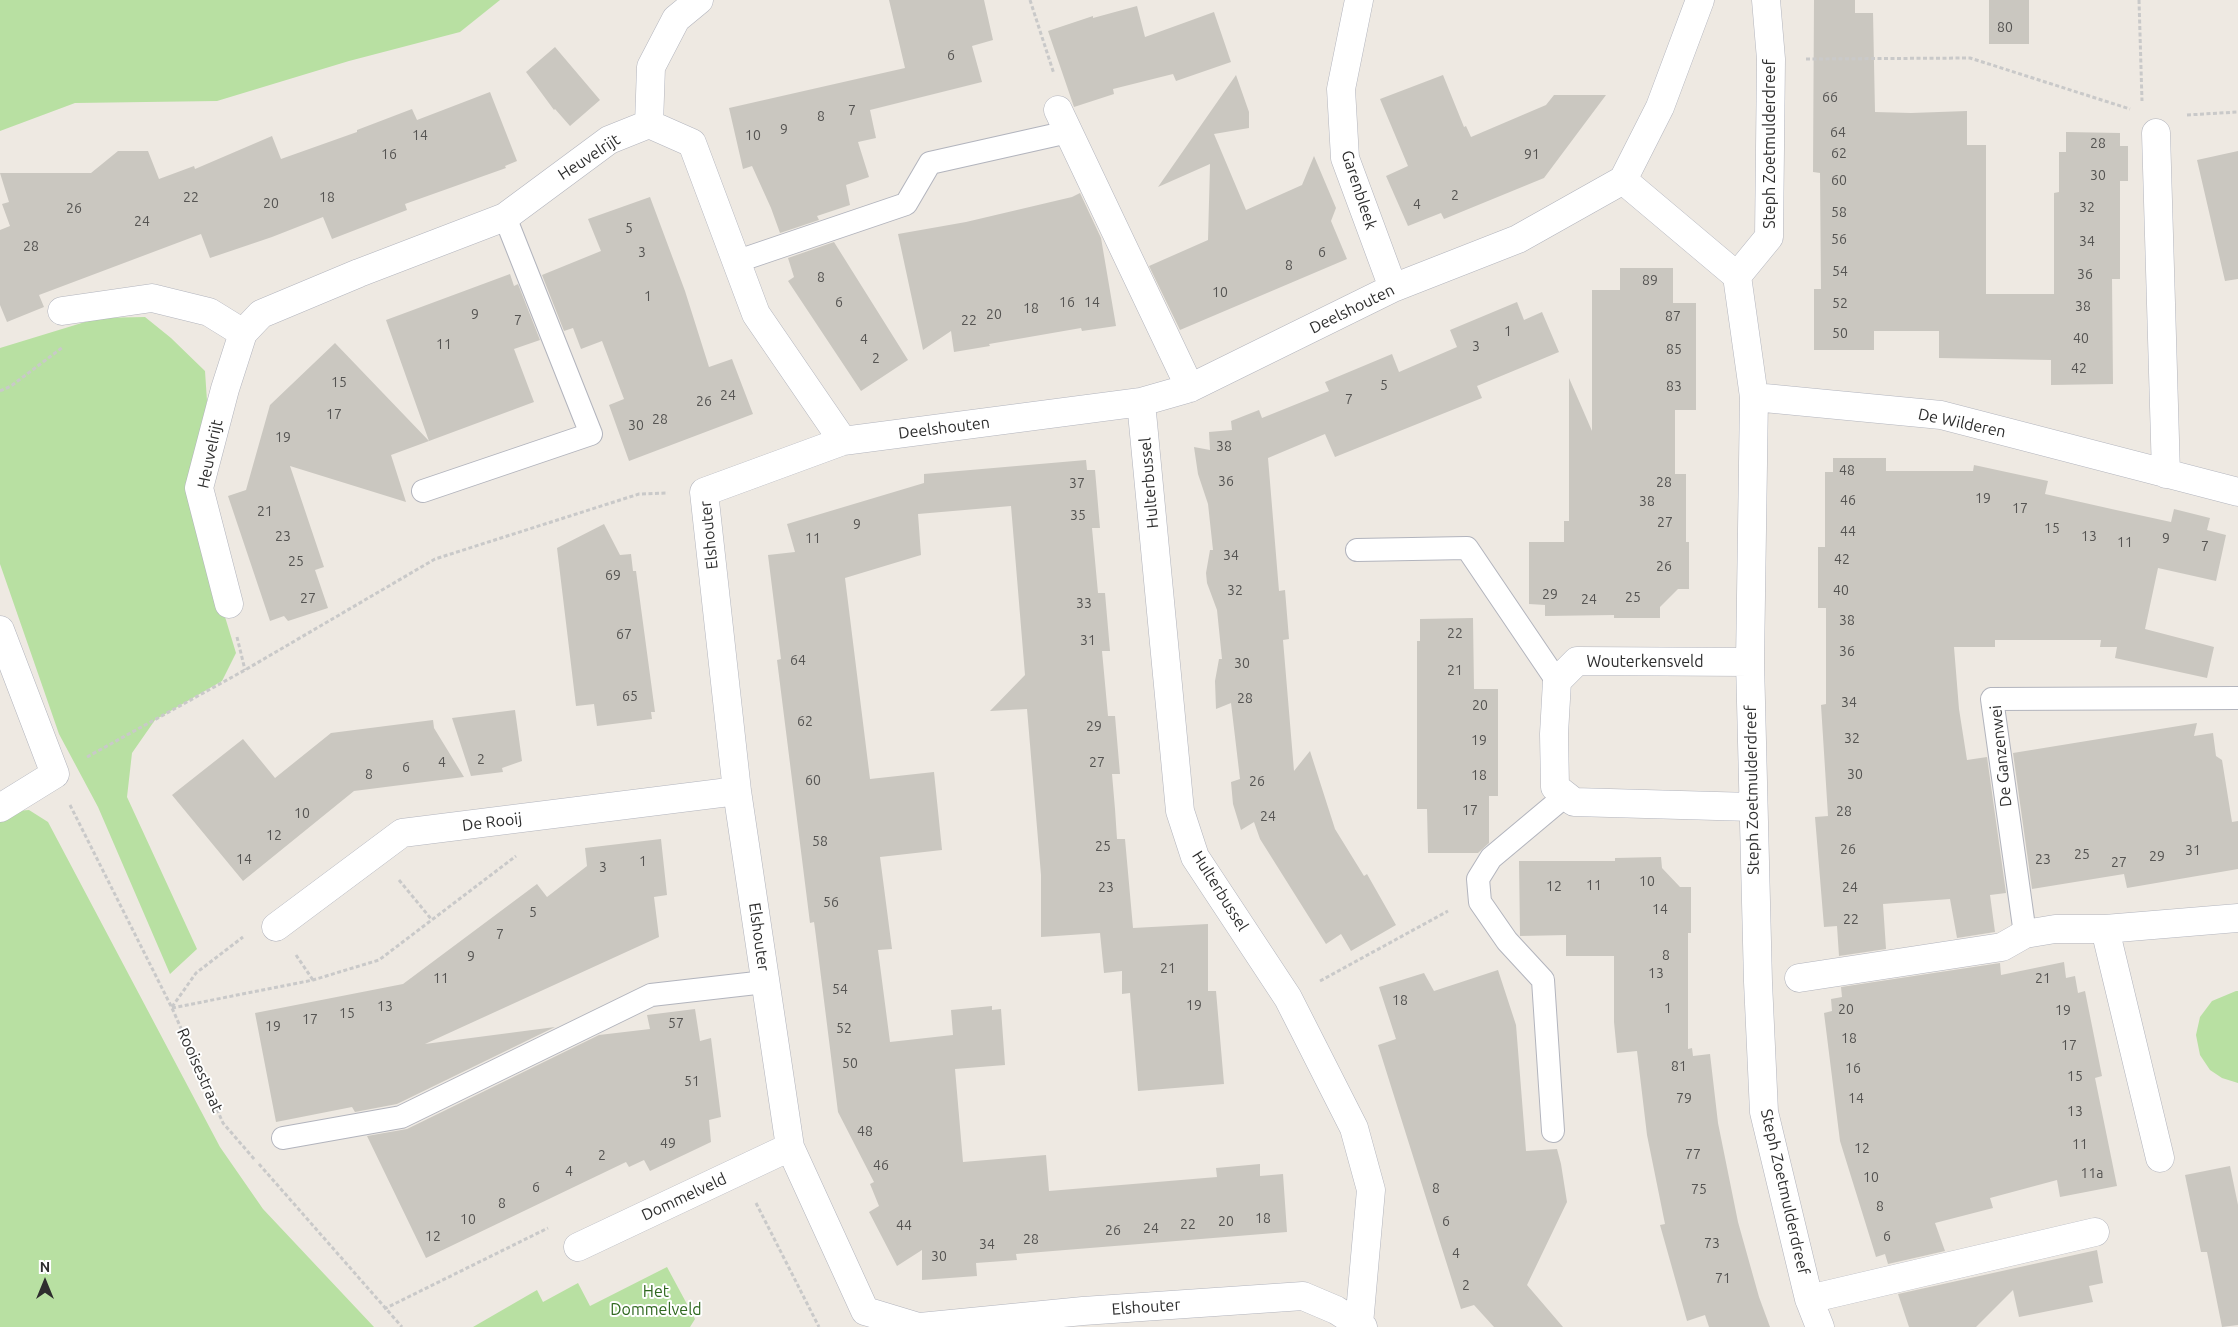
<!DOCTYPE html>
<style>
body{margin:0}
#map{position:relative;width:2238px;height:1327px;overflow:hidden;background:#eee9e2;font-family:Ubuntu,sans-serif}
canvas{display:block}
.north{position:absolute;left:20px;top:1257px;width:50px;height:50px;-webkit-text-stroke:4px #fff;paint-order:stroke;rotate:0deg;font-size:14px;font-weight:700;line-height:20px;text-align:center;color:#2e2e2e}
.north::after{content:'';display:block;margin:auto;width:18px;height:22px;background:#2e2e2e;clip-path:polygon(50% 0,100% 100%,50% 72%,0 100%)}
</style>
<div id="map">
<canvas width="2238" height="1327"></canvas>
<div class="north">N</div>
</div>
<script>
const ctx = document.querySelector('canvas').getContext('2d');
ctx.lineJoin = 'round';
function paint(path, color) { ctx.fillStyle = color; ctx.fill(path, 'evenodd'); }
const poly = rows => new Path2D(rows.map(r => 'M' + r).join(''));
function trace(path, color, width, dash) { ctx.strokeStyle = color; ctx.lineWidth = width; ctx.lineCap = dash ? 'butt' : 'round'; ctx.setLineDash(dash || []); ctx.stroke(path); }
function write(font, color, halo, rows, align = 'center') {
  ctx.font = font + ' Ubuntu,sans-serif'; ctx.lineWidth = 4; ctx.setLineDash([]); ctx.textBaseline = 'middle'; ctx.strokeStyle = halo; ctx.fillStyle = color; for (const [text, x, y, turn = 0] of rows) {
    ctx.save(); ctx.translate(x, y); ctx.rotate((+turn || 0) * Math.PI / 180); ctx.textAlign = isNaN(turn) ? turn : align; if (halo) ctx.strokeText(text, 0, 0); ctx.fillText(text, 0, 0); ctx.restore();
  }
}
paint(poly([
 [0,0,500,0,460,32,349,61,217,101,75,103,0,131],
 [145,317,171,338,205,371,207,401,201,443,185,485,236,653,222,681,155,720,132,753,127,797,197,949,170,974,98,807,59,734,0,564,0,348,98,318],
 [29,810,48,822,220,1147,263,1209,374,1327,0,1327,0,821,16,811],
 [2236,991,2238,991,2238,1083,2222,1078,2210,1070,2200,1055,2196,1035,2200,1017,2212,1001],
 [667,1267,695,1319,690,1327,473,1327,537,1290,543,1302,578,1283,590,1306]
]), '#b8e0a2');
paint(poly([
 [889,0,984,0,993,40,972,46,982,82,870,110,876,138,858,142,869,177,846,185,850,205,817,216,819,220,780,233,771,208,752,166,743,169,729,108,905,68],
 [1814,0,1855,0,1855,13,1873,13,1875,112,1911,113,1967,111,1967,145,1986,145,1986,294,2054,294,2054,193,2059,192,2059,152,2066,152,2066,132,2120,133,2120,146,2128,146,2128,181,2120,181,2120,279,2112,279,2113,384,2051,385,2051,360,1939,358,1939,331,1874,331,1874,350,1814,350,1814,289,1821,289,1820,173,1813,172],
 [1989,0,2029,0,2029,44,1989,44],
 [1137,6,1145,37,1214,12,1231,62,1176,81,1173,74,1113,89,1114,94,1074,107,1048,31,1093,16,1093,18],
 [555,47,600,100,570,126,555,109,554,110,526,72],
 [1236,75,1249,112,1249,128,1214,134,1246,210,1302,185,1314,156,1336,208,1331,221,1347,259,1180,330,1149,266,1208,240,1210,164,1158,187],
 [1443,75,1464,127,1466,126,1471,137,1546,105,1554,95,1606,95,1544,178,1444,219,1441,213,1408,226,1386,176,1408,166,1380,99],
 [490,92,517,161,505,166,506,168,405,204,407,210,332,239,323,217,272,237,210,258,201,234,39,295,44,307,7,322,0,305,0,230,10,226,2,204,9,202,0,173,91,173,118,151,148,151,159,179,194,166,195,169,272,136,281,159,357,132,357,130,412,109,417,120],
 [2238,151,2238,279,2225,281,2197,160],
 [1080,193,1101,238,1116,326,1082,331,1081,328,989,344,990,346,954,352,951,331,923,350,898,234,966,222,1072,197],
 [650,197,685,291,709,367,732,359,753,414,629,461,609,405,624,399,602,341,581,349,573,328,564,331,542,275,601,251,588,219],
 [834,242,908,360,861,391,788,281,794,277,788,258],
 [1620,268,1673,268,1673,303,1696,303,1696,410,1675,410,1675,474,1686,474,1686,542,1689,542,1689,589,1678,589,1660,607,1660,618,1614,618,1614,615,1545,616,1545,605,1529,604,1529,542,1564,542,1564,521,1569,521,1569,378,1592,431,1592,290,1620,290],
 [510,274,514,286,518,284,540,340,514,349,534,402,429,441,386,320],
 [1517,302,1524,320,1542,312,1559,352,1477,386,1482,398,1335,457,1325,434,1268,458,1279,591,1285,590,1289,639,1283,640,1294,771,1310,751,1335,829,1364,876,1367,874,1396,925,1351,951,1341,934,1326,944,1260,839,1254,822,1241,830,1233,804,1231,782,1240,779,1231,703,1216,709,1215,681,1219,659,1222,659,1217,610,1207,583,1206,573,1210,550,1213,550,1208,504,1198,474,1194,447,1210,450,1209,432,1232,430,1231,421,1259,410,1262,418,1329,391,1325,382,1392,354,1399,372,1457,347,1450,330],
 [335,343,429,441,391,455,406,502,290,466,324,567,315,570,328,608,288,621,284,616,270,621,228,496,246,490,270,405],
 [1833,458,1886,458,1886,471,1973,471,1974,465,2048,481,2045,494,2116,510,2171,522,2174,509,2210,518,2207,530,2226,535,2216,581,2158,568,2145,629,2214,647,2207,678,2115,658,2117,647,2100,647,2101,640,1995,640,1995,647,1954,647,1959,709,1967,760,1987,757,2006,893,1990,895,1995,932,1957,938,1950,899,1883,904,1886,949,1839,956,1837,926,1824,927,1815,817,1828,816,1821,705,1826,704,1826,608,1818,608,1818,547,1825,547,1825,472,1833,472],
 [1086,460,1087,470,1095,470,1100,528,1092,528,1098,593,1105,593,1110,651,1102,651,1108,716,1115,716,1120,774,1112,774,1115,809,1117,839,1125,839,1133,928,1208,924,1208,991,1216,991,1224,1084,1138,1091,1130,993,1122,994,1122,971,1104,973,1100,933,1041,937,1041,875,1027,709,990,711,1025,675,1011,506,918,514,921,555,845,578,870,779,934,772,942,850,880,857,892,949,878,950,890,1042,953,1035,951,1010,992,1006,992,1010,1001,1009,1005,1065,955,1069,963,1162,1046,1155,1049,1191,1217,1177,1216,1168,1260,1164,1260,1176,1283,1174,1287,1232,1016,1254,1017,1260,976,1263,977,1276,922,1280,922,1250,897,1266,869,1212,879,1206,870,1184,874,1182,838,1112,815,929,814,922,810,923,777,660,781,659,768,555,795,552,787,524,924,483,924,474],
 [604,524,620,555,631,554,633,571,636,571,655,712,651,712,652,719,597,726,594,704,576,706,557,548],
 [1473,618,1474,689,1498,689,1498,796,1489,796,1489,843,1478,853,1428,853,1427,809,1417,809,1417,641,1420,641,1420,619],
 [515,710,522,761,502,768,503,772,471,776,452,718],
 [433,720,434,728,464,777,354,791,243,881,172,795,243,739,275,778,331,733],
 [2197,723,2194,736,2213,733,2216,756,2222,760,2232,822,2238,821,2238,869,2127,888,2124,874,2032,889,2013,753],
 [661,839,667,895,654,897,659,937,425,1044,555,1027,397,1104,355,1112,352,1107,276,1122,255,1013,403,984,537,884,547,897,587,866,585,848],
 [1661,857,1662,868,1680,887,1691,887,1691,933,1688,933,1688,1049,1692,1048,1693,1056,1710,1054,1718,1123,1738,1222,1759,1297,1770,1327,1709,1327,1705,1315,1687,1321,1660,1225,1665,1224,1647,1135,1637,1051,1617,1053,1614,1022,1614,956,1566,956,1566,935,1520,936,1519,861,1615,861,1615,858],
 [2064,962,2066,978,2075,976,2078,993,2085,991,2102,1076,2095,1078,2117,1186,2060,1197,2057,1180,1990,1198,1993,1208,1935,1223,1945,1251,1888,1264,1885,1254,1876,1257,1840,1141,1824,1013,1832,1011,1831,999,1842,997,1841,987,2000,963,2001,975],
 [1498,970,1516,1025,1526,1151,1557,1149,1561,1164,1567,1202,1527,1285,1563,1327,1494,1327,1474,1305,1461,1309,1378,1045,1396,1039,1379,987,1424,973,1434,991],
 [695,1009,700,1041,711,1038,721,1117,709,1120,711,1142,650,1171,644,1160,629,1167,626,1162,426,1258,367,1136,407,1129,599,1035,650,1029,647,1015],
 [2230,1166,2238,1205,2238,1325,2222,1327,2207,1252,2201,1252,2185,1175],
 [2097,1250,2103,1283,2089,1286,2093,1302,2019,1317,2013,1290,1976,1327,1909,1327,1898,1294]
]), '#cac7c0');
const lane = poly([
 [735,262,906,204,930,163,1068,132],
 [423,491,591,434,505,217],
 [1357,550,1467,548,1557,681],
 [2025,934,1992,699,2238,698],
 [1553,1131,1543,980,1507,941,1480,902,1478,879,1491,858,1565,796],
 [283,1138,401,1117,651,995,765,982]
]);
const street = poly([
 [1359,0,1341,89,1345,158,1393,288],
 [1766,0,1771,59,1769,237,1737,276,1754,397,1750,662,1758,982,1764,1112,1809,1299,1820,1327],
 [1058,110,1190,388],
 [649,124,651,67,676,19,699,0],
 [2156,133,2166,474],
 [1623,180,1737,276],
 [62,311,152,298,209,312,243,333],
 [1754,397,1941,415,2238,492],
 [1141,402,1180,811,1195,857,1288,998,1354,1128,1371,1190,1359,1324],
 [229,604,199,488,225,389,243,333,261,314,359,273,505,217,609,140,649,124,692,143,756,314,843,441],
 [0,630,55,774,0,808],
 [1750,662,1577,661,1557,681,1554,734,1555,787,1574,802,1752,807],
 [276,927,402,833,737,791],
 [2105,929,2160,1158],
 [1799,978,2002,947,2025,934,2055,929,2105,929,2238,918],
 [578,1247,790,1147],
 [1809,1299,2095,1232],
 [918,1327,865,1311,790,1147,737,791,704,492,843,441,1141,402,1190,388,1393,288,1518,239,1623,180,1660,107,1700,0],
 [920,1327,1083,1311,1303,1296,1336,1310,1363,1327]
]);
trace(lane, '#b2b4bd', 24);
trace(street, '#b2b4bd', 29);
trace(poly([
 [1030,0,1054,74],
 [2139,0,2142,101],
 [1806,59,1970,58,2130,109],
 [2187,115,2238,112],
 [0,391,11,386,63,347],
 [237,637,245,670],
 [87,757,245,670,435,559,639,494,668,493],
 [70,805,172,1008,223,1123,255,1160],
 [399,880,432,920],
 [296,955,313,980],
 [1320,981,1448,911],
 [172,1007,196,973,243,937],
 [172,1008,313,980,379,960,516,856],
 [259,1164,402,1327],
 [756,1203,819,1327],
 [384,1309,548,1228]
]), '#c9c9c9', 3, [4, 2.5]);
trace(lane, '#fff', 22);
trace(street, '#fff', 28);
write('14px', '#555452', null, [
 ["80",2005,27],
 ["6",951,55],
 ["66",1830,97],
 ["7",852,110],
 ["8",821,116],
 ["9",784,129],
 ["64",1838,132],
 ["14",420,135],
 ["10",753,135],
 ["28",2098,143],
 ["62",1839,153],
 ["16",389,154],
 ["91",1532,154],
 ["30",2098,175],
 ["60",1839,180],
 ["2",1455,195],
 ["22",191,197],
 ["18",327,197],
 ["20",271,203],
 ["4",1417,204],
 ["32",2087,207],
 ["26",74,208],
 ["58",1839,212],
 ["24",142,221],
 ["5",629,228],
 ["56",1839,239],
 ["34",2087,241],
 ["28",31,246],
 ["3",642,252],
 ["6",1322,252],
 ["8",1289,265],
 ["54",1840,271],
 ["36",2085,274],
 ["8",821,277],
 ["89",1650,280],
 ["10",1220,292],
 ["1",648,296],
 ["6",839,302],
 ["16",1067,302],
 ["14",1092,302],
 ["52",1840,303],
 ["38",2083,306],
 ["18",1031,308],
 ["9",475,314],
 ["20",994,314],
 ["87",1673,316],
 ["7",518,320],
 ["22",969,320],
 ["1",1508,331],
 ["50",1840,333],
 ["40",2081,338],
 ["4",864,339],
 ["11",444,344],
 ["3",1476,346],
 ["85",1674,349],
 ["2",876,358],
 ["42",2079,368],
 ["15",339,382],
 ["5",1384,385],
 ["83",1674,386],
 ["24",728,395],
 ["7",1349,399],
 ["26",704,401],
 ["17",334,414],
 ["28",660,419],
 ["30",636,425],
 ["19",283,437],
 ["38",1224,446],
 ["48",1847,470],
 ["36",1226,481],
 ["28",1664,482],
 ["37",1077,483],
 ["19",1983,498],
 ["46",1848,500],
 ["38",1647,501],
 ["17",2020,508],
 ["21",265,511],
 ["35",1078,515],
 ["27",1665,522],
 ["9",857,524],
 ["15",2052,528],
 ["44",1848,531],
 ["23",283,536],
 ["13",2089,536],
 ["11",813,538],
 ["9",2166,538],
 ["11",2125,542],
 ["7",2205,546],
 ["34",1231,555],
 ["42",1842,559],
 ["25",296,561],
 ["26",1664,566],
 ["69",613,575],
 ["32",1235,590],
 ["40",1841,590],
 ["29",1550,594],
 ["25",1633,597],
 ["27",308,598],
 ["24",1589,599],
 ["33",1084,603],
 ["38",1847,620],
 ["22",1455,633],
 ["67",624,634],
 ["31",1088,640],
 ["36",1847,651],
 ["64",798,660],
 ["30",1242,663],
 ["21",1455,670],
 ["65",630,696],
 ["28",1245,698],
 ["34",1849,702],
 ["20",1480,705],
 ["62",805,721],
 ["29",1094,726],
 ["32",1852,738],
 ["19",1479,740],
 ["2",481,759],
 ["4",442,762],
 ["27",1097,762],
 ["6",406,767],
 ["8",369,774],
 ["30",1855,774],
 ["18",1479,775],
 ["60",813,780],
 ["26",1257,781],
 ["17",1470,810],
 ["28",1844,811],
 ["10",302,813],
 ["24",1268,816],
 ["12",274,835],
 ["58",820,841],
 ["25",1103,846],
 ["26",1848,849],
 ["31",2193,850],
 ["25",2082,854],
 ["29",2157,856],
 ["14",244,859],
 ["23",2043,859],
 ["1",643,861],
 ["27",2119,862],
 ["3",603,867],
 ["10",1647,881],
 ["11",1594,885],
 ["12",1554,886],
 ["23",1106,887],
 ["24",1850,887],
 ["56",831,902],
 ["14",1660,909],
 ["5",533,912],
 ["22",1851,919],
 ["7",500,934],
 ["8",1666,955],
 ["9",471,956],
 ["21",1168,968],
 ["13",1656,973],
 ["11",441,978],
 ["21",2043,978],
 ["54",840,989],
 ["18",1400,1000],
 ["19",1194,1005],
 ["13",385,1006],
 ["1",1668,1008],
 ["20",1846,1009],
 ["19",2063,1010],
 ["15",347,1013],
 ["17",310,1019],
 ["57",676,1023],
 ["19",273,1026],
 ["52",844,1028],
 ["18",1849,1038],
 ["17",2069,1045],
 ["50",850,1063],
 ["81",1679,1066],
 ["16",1853,1068],
 ["15",2075,1076],
 ["51",692,1081],
 ["79",1684,1098],
 ["14",1856,1098],
 ["13",2075,1111],
 ["48",865,1131],
 ["49",668,1143],
 ["11",2080,1144],
 ["12",1862,1148],
 ["77",1693,1154],
 ["2",602,1155],
 ["46",881,1165],
 ["4",569,1171],
 ["11a",2092,1173],
 ["10",1871,1177],
 ["6",536,1187],
 ["8",1436,1188],
 ["75",1699,1189],
 ["8",502,1203],
 ["8",1880,1206],
 ["18",1263,1218],
 ["10",468,1219],
 ["20",1226,1221],
 ["6",1446,1221],
 ["22",1188,1224],
 ["44",904,1225],
 ["24",1151,1228],
 ["26",1113,1230],
 ["12",433,1236],
 ["6",1887,1236],
 ["28",1031,1239],
 ["73",1712,1243],
 ["34",987,1244],
 ["4",1456,1253],
 ["30",939,1256],
 ["71",1723,1278],
 ["2",1466,1285]
]);
write('16px', '#2e2e2e', '#fff', [
 ["Steph Zoetmulderdreef",1770,144,-90],
 ["Heuvelrijt",589,157,-33],
 ["Garenbleek",1359,190,72],
 ["Deelshouten",1352,309,-26],
 ["De Wilderen",1962,423,12],
 ["Deelshouten",944,428,-7],
 ["Heuvelrijt",210,454,-78],
 ["Hulterbussel",1149,483,-95],
 ["Elshouter",709,535,-96],
 ["Wouterkensveld",1645,662],
 ["De Ganzenwei",2001,756,-96],
 ["Steph Zoetmulderdreef",1752,790,-91],
 ["De Rooij",492,822,-7],
 ["Hulterbussel",1220,891,58],
 ["Elshouter",759,937,82],
 ["Rooisestraat",200,1070,66],
 ["Steph Zoetmulderdreef",1785,1192,77],
 ["Dommelveld",684,1197,-25],
 ["Elshouter",1146,1307,-4]
]);
write('16px', '#306820', '#fff', [
 ["Het",656,1292],
 ["Dommelveld",656,1310]
]);
</script>
